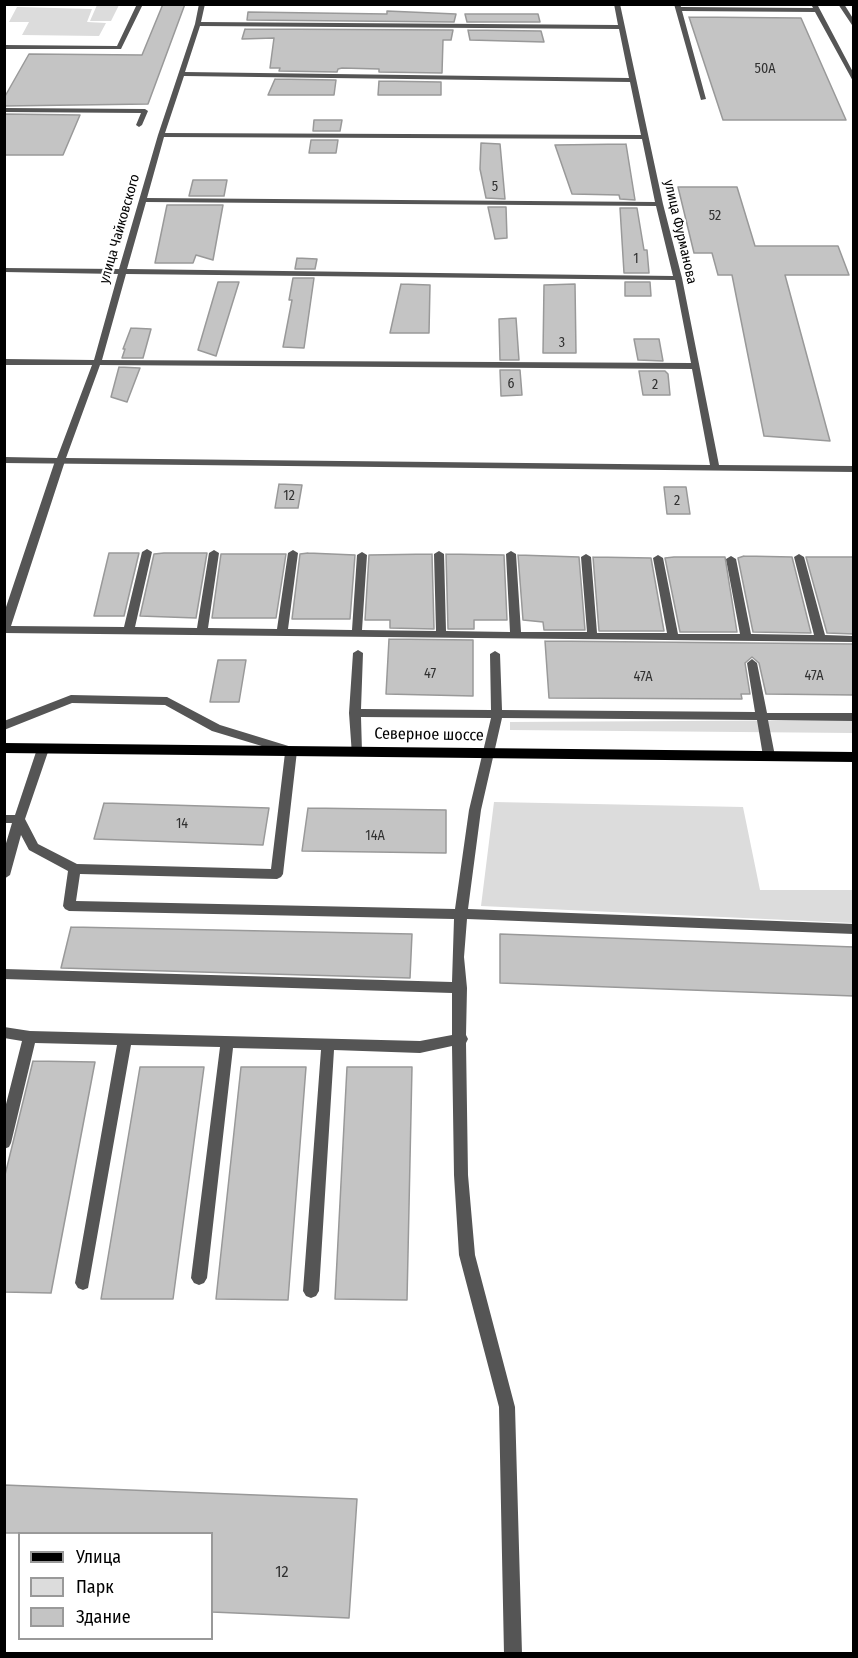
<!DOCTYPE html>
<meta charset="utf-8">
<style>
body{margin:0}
#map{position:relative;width:858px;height:1658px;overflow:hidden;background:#fff;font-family:"Fira Sans Condensed",sans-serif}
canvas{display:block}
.frame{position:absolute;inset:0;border:6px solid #000;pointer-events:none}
.legend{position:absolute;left:18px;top:1532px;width:195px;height:108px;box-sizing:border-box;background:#fff;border:2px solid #999;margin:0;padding:8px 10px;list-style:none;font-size:18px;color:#000}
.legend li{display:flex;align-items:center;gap:12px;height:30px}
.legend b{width:30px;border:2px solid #999}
</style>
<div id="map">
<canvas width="858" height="1658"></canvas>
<div class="frame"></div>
<ul class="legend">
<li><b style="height:8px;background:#000"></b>Улица</li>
<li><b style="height:16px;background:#dcdcdc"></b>Парк</li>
<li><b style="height:16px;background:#c4c4c4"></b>Здание</li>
</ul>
</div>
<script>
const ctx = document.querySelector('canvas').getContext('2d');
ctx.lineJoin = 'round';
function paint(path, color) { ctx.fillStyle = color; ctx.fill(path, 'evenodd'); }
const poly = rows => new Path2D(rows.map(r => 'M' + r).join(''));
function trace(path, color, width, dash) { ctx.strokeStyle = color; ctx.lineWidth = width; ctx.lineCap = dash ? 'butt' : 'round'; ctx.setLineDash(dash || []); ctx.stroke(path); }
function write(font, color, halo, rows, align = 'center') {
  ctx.font = font + ' "Fira Sans Condensed",sans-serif'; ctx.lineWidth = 4.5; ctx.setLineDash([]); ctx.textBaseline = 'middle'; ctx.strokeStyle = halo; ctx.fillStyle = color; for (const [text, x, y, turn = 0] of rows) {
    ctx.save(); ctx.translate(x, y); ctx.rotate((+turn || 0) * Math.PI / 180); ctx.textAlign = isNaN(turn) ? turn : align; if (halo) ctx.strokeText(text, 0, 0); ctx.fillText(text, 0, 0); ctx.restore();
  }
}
paint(poly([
 [97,5,97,4,119,5,111,21,90,21],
 [17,7,92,9,87,22,106,23,99,36,22,35,29,22,9,22],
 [854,720,853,733,510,730,510,722],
 [494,802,743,807,760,890,853,890,853,923,481,906]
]), '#dcdcdc');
const building = poly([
 [163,4,185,4,148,104,4,106,4,98,29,54,142,55,163,4],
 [387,11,456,14,454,22,247,20,248,12,387,14,387,11],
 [465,14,538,14,540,22,467,22,465,14],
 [689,17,801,18,846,120,723,120,689,17],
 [245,29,453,30,451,40,443,40,442,73,379,72,379,69,342,68,338,69,337,72,279,71,280,68,270,68,274,38,242,39,245,29],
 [468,30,541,31,544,42,470,40,468,30],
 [275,79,336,80,334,95,268,95,275,79],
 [379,81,441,82,441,95,378,95,379,81],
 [4,114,80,115,63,155,4,155,4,114],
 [314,120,342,120,340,131,313,131,314,120],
 [311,140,338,140,336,153,309,153,311,140],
 [481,143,500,144,505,199,486,198,480,169,481,143],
 [626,144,635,200,620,199,619,195,572,194,555,145,626,144],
 [193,180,227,180,224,196,189,196,193,180],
 [678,187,737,187,755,246,838,246,849,275,785,275,830,441,764,436,732,275,718,275,712,253,694,253,678,187],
 [167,205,223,205,213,260,196,255,193,263,155,263,167,205],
 [488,207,506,207,507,238,495,239,488,207],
 [620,208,637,208,644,250,647,250,649,273,624,273,620,208],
 [297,258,317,259,315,269,295,269,297,258],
 [293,278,314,278,304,348,283,347,292,300,289,300,293,278],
 [218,282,239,282,216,356,198,350,218,282],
 [625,282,650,282,651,296,625,296,625,282],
 [401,284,430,285,429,333,390,333,401,284],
 [575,284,576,353,543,353,544,285,575,284],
 [516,318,519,360,500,360,499,319,516,318],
 [131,328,151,329,143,358,122,358,125,349,123,349,131,328],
 [634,339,659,339,663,361,638,360,634,339],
 [119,367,140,368,127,402,111,397,119,367],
 [500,370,520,370,522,395,501,396,500,370],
 [639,371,665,371,668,374,670,395,643,395,639,371],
 [279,484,302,485,298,508,275,508,279,484],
 [664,487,686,487,690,514,667,514,664,487],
 [109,553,139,553,124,616,94,616,109,553],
 [164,553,207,553,196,618,140,616,154,554,164,553],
 [308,553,355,555,350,619,292,619,300,554,308,553],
 [221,554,286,554,276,618,212,618,221,554],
 [432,554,434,629,390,628,390,620,365,620,369,555,432,554],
 [446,554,504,555,507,620,474,620,474,629,448,629,446,554],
 [518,555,579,557,585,630,544,630,543,622,523,620,518,555],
 [744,556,792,557,811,633,753,632,738,558,744,556],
 [593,557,651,558,664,631,599,631,593,557],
 [674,557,725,557,737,632,680,632,665,558,674,557],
 [806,557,854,557,854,634,827,633,806,557],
 [389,639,473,640,473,696,386,694,389,639],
 [545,641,854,644,854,695,766,694,759,663,752,657,745,663,750,694,741,694,742,699,549,698,545,641],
 [218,660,246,660,239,702,210,702,218,660],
 [104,803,269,808,263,845,94,839,104,803],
 [308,808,446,810,446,853,302,851,308,808],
 [71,927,412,934,410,978,61,968,71,927],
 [500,934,854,947,854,996,500,983,500,934],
 [33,1061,95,1062,51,1293,4,1292,4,1179,33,1061],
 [140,1067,204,1067,173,1299,101,1299,140,1067],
 [241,1067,306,1067,288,1300,216,1299,241,1067],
 [347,1067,412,1067,407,1300,335,1299,347,1067],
 [4,1485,357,1499,349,1618,212,1612,212,1533,4,1533,4,1485]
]);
paint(building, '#c4c4c4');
trace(building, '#999', 1.5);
paint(poly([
 [137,4,143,4,121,49,4,49,4,45,117,46,137,4],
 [674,4,680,4,681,7,813,8,811,4,817,4,854,74,854,83,815,12,682,11,706,99,701,100,674,4],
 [838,4,844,4,854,20,854,28,838,4],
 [4,108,145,109,148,111,142,125,139,127,136,125,141,113,4,112,4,108],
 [60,458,65,461,11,626,124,627,142,552,147,549,152,552,135,627,197,628,209,553,214,550,219,553,208,628,277,629,288,553,293,550,298,553,288,629,352,630,357,555,362,552,367,555,362,630,436,631,434,554,439,551,444,554,446,631,510,632,506,554,511,551,516,554,521,632,587,632,581,557,586,554,591,557,597,633,667,633,653,558,658,555,663,558,678,634,740,634,726,559,731,556,736,559,751,634,814,635,794,557,799,554,804,557,825,635,854,636,854,642,4,633,4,613,55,461,60,458],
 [358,650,363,653,361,709,491,710,490,654,495,651,500,654,502,710,755,712,747,663,752,659,757,663,767,713,854,713,854,721,768,720,775,756,769,760,763,756,757,720,502,718,481,810,468,909,854,924,854,934,467,919,464,957,467,988,466,1035,468,1039,466,1043,468,1175,475,1255,515,1407,522,1654,504,1654,499,1407,459,1255,454,1175,452,1046,420,1053,334,1050,319,1291,316,1296,311,1298,306,1296,303,1291,321,1050,233,1048,207,1278,204,1283,199,1285,194,1283,191,1278,220,1047,131,1045,88,1288,83,1290,78,1288,75,1283,117,1045,35,1043,11,1143,9,1147,4,1149,4,1112,22,1041,4,1038,4,1027,30,1031,420,1041,452,1035,452,993,4,979,4,969,452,982,454,919,69,911,65,909,63,906,68,871,29,850,21,835,10,875,4,879,4,850,12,823,4,823,4,815,15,815,37,749,43,745,49,749,25,819,38,844,77,864,271,869,285,753,212,731,165,705,72,703,4,730,4,721,71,695,167,697,220,725,295,748,297,751,283,874,281,877,277,879,80,874,76,901,455,909,469,810,491,718,361,717,362,752,356,756,352,755,349,713,353,653,358,650]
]), '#555');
paint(poly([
 [199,4,205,4,201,22,618,25,614,4,620,4,663,204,682,278,719,465,854,466,854,472,4,463,4,457,57,458,92,365,4,365,4,359,94,360,118,274,4,272,4,268,119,269,158,135,195,24,199,4],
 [200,26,619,29,629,78,185,72,200,26],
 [184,76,630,82,641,135,165,133,184,76],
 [164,137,642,139,655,202,147,198,164,137],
 [146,202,656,206,673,276,127,269,146,202],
 [126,274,675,280,691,363,102,360,126,274],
 [100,365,692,369,710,465,66,458,100,365]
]), '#555');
paint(poly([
 [4,743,854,752,854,762,4,753,4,743]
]), '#000');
write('14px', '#313131', null, [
 ["50А",765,69],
 ["5",495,187],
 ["52",715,216],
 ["1",636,259],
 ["3",562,343],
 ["6",511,384],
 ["2",655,385],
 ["12",289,496],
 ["2",677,501],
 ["47",430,674],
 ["47А",814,676],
 ["47А",643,677],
 ["14",182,824],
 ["14А",375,836]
]);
write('14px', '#000', '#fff', [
 ["улица Чайковского",120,229,-74],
 ["улица Фурманова",680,232,77]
]);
write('16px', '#000', '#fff', [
 ["Северное шоссе",429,735,1]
]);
write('16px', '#313131', null, [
 ["12",282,1573]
]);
</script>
